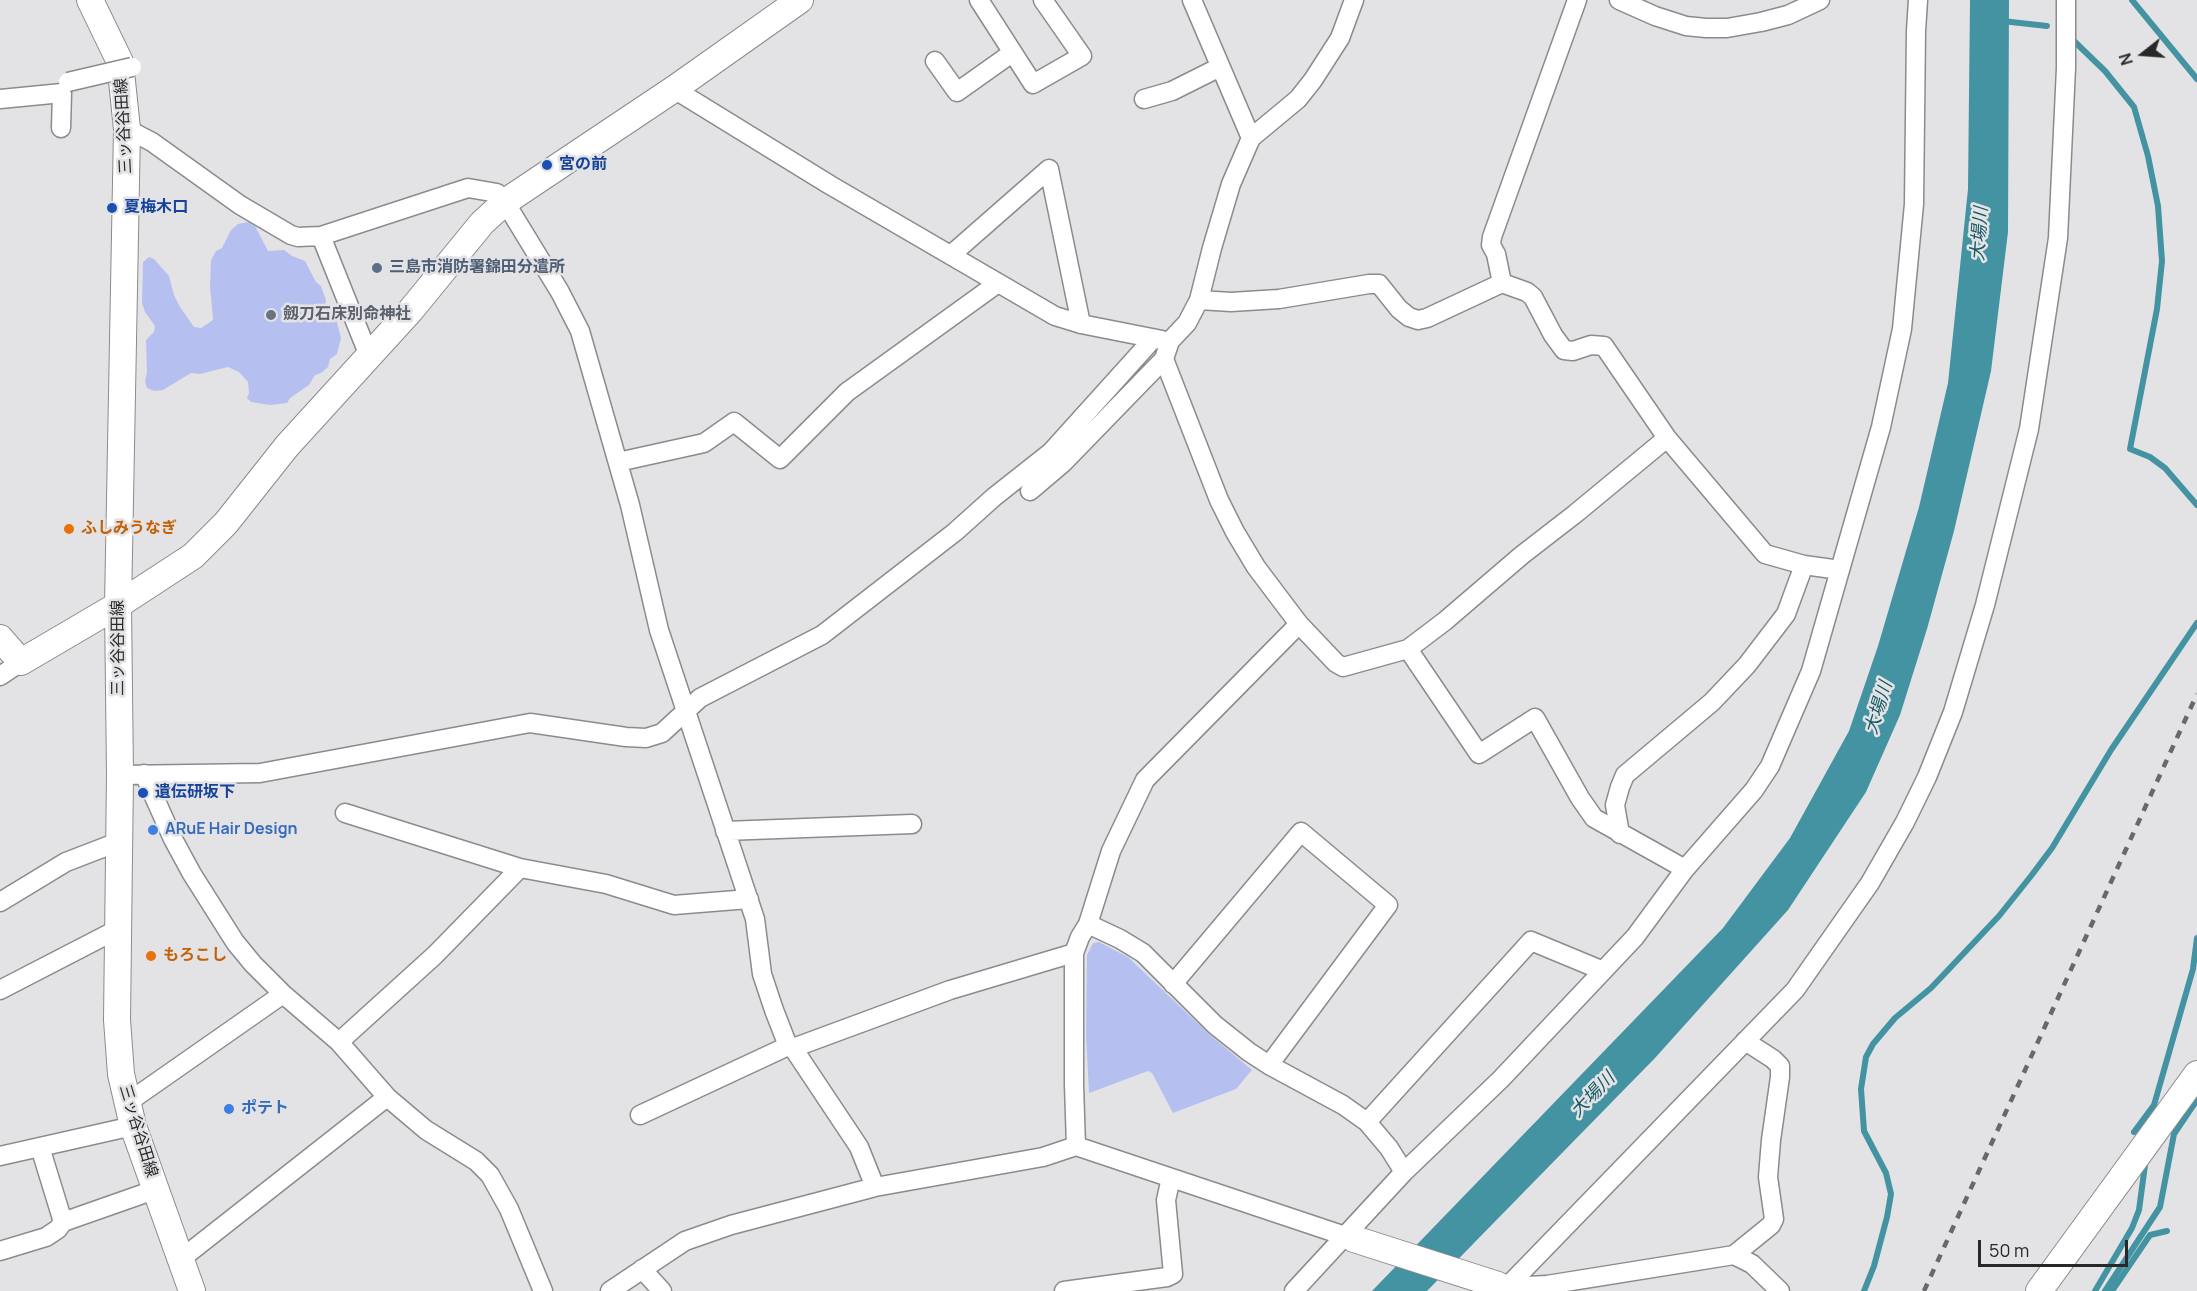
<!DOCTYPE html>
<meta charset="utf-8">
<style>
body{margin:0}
#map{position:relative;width:2197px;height:1291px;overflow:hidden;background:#e3e3e5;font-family:Manrope,sans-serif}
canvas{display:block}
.north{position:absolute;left:2113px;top:24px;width:60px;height:60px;-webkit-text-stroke:4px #e3e3e5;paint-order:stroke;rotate:253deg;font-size:16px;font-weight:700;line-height:24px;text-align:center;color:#282829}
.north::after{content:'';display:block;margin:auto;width:21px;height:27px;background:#282829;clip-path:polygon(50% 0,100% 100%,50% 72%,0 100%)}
.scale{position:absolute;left:1978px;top:1240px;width:150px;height:27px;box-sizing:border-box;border:3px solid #282829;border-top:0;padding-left:8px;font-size:18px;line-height:21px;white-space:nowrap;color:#282829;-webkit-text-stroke:4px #e3e3e5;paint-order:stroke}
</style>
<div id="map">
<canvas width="2197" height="1291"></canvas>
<div class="north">N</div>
<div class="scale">50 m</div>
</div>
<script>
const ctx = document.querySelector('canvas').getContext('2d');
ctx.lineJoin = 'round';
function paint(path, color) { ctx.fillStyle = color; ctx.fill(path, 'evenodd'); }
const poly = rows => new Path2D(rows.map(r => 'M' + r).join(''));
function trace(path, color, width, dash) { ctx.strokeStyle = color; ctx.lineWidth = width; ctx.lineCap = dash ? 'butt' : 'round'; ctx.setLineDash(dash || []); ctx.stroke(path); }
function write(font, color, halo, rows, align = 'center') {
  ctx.font = font + ' Manrope,"Noto Sans JP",sans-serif'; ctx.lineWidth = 5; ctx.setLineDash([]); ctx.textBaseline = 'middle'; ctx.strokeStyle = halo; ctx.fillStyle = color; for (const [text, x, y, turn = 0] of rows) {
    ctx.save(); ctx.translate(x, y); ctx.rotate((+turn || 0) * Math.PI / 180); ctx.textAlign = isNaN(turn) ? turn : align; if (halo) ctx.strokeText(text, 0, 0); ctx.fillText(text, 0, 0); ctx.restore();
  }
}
paint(poly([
 [248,222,255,226,268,251,284,250,292,256,305,261,316,282,321,286,326,300,325,305,335,315,341,338,337,354,330,359,328,367,321,373,315,375,309,385,290,398,287,403,270,405,251,402,247,398,249,393,248,382,239,372,228,367,200,374,191,373,163,390,154,391,147,388,145,381,147,372,146,340,154,332,155,326,145,312,142,303,143,262,149,257,154,259,169,276,174,295,180,307,194,327,201,328,213,320,210,286,211,260,216,251,222,248,231,230,238,224],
 [1099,942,1128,957,1210,1035,1252,1070,1236,1089,1173,1113,1152,1073,1148,1071,1089,1093,1086,1035,1087,955,1093,943]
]), '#b5c0f0');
paint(poly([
 [1970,0,2009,0,2008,232,1991,371,1954,531,1927,629,1900,715,1866,792,1788,910,1655,1058,1427,1291,1372,1291,1723,928,1790,838,1849,731,1878,646,1919,507,1948,383,1968,189]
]), '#4393a2');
trace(poly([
 [2132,0,2197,79],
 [2002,21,2047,26],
 [2075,42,2105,71,2134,107,2148,156,2158,206,2162,261,2157,309,2130,449,2150,457,2165,468,2197,505],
 [2134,1132,2154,1105,2193,969,2197,938],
 [1864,1291,1874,1266,1887,1217,1891,1194,1886,1173,1864,1131,1861,1089,1866,1057,1873,1044,1895,1018,1931,988,1999,916,2031,876,2052,848,2111,750,2197,623],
 [2095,1291,2132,1228,2139,1210,2145,1165],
 [2105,1291,2160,1207,2174,1134,2197,1100],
 [2112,1291,2150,1235,2167,1231]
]), '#4393a2', 6);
const street = poly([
 [979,0,1033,84,1082,56,1043,0],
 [1619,0,1655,16,1686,26,1706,28,1727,28,1761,22,1788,15,1820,0],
 [935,61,957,92,1012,53],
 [674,89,830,185,1055,316,1081,324,1162,340],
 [0,99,62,93,61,128],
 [1144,99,1172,91,1220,67],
 [127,129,152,142,240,205,291,235,298,237,321,236,468,188,497,193,505,202,560,292,580,331,630,505,659,630,755,919,762,974,774,1010,788,1046,793,1048,859,1147,875,1187],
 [1251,138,1298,99,1313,80,1340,38,1354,0],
 [321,236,369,356],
 [952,254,1049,169,1081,324],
 [1502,283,1496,254,1491,245,1492,237,1577,0],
 [1199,300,1231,302,1279,299,1369,284,1379,284,1399,309,1409,317,1418,320,1427,318,1502,283,1527,292,1533,297,1553,335,1564,350,1573,351,1591,345,1604,346,1667,438,1765,554,1804,565,1840,570],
 [1164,359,1219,500,1235,532,1256,567,1299,624,1336,663,1343,667,1408,649,1445,621,1522,555,1575,514,1667,438],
 [618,462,704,443,734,422,780,459,847,392,998,283],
 [1030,491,1063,463,1164,359,1170,341,1187,323,1199,300,1212,248,1231,184,1251,138,1192,0],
 [1408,649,1479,754,1535,718,1580,798,1594,818,1685,869],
 [0,676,21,662],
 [144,774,173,839,192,874,235,942,253,964,283,994,339,1042,387,1097,426,1130,476,1161,490,1175,509,1209,543,1291],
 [120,775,260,773,530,723,626,737,646,738,662,733,700,698,822,635,955,532,994,497,1051,452,1152,340],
 [345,813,520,868,606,884,674,905,749,899],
 [725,831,912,824],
 [1620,834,1615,805,1620,787,1625,775,1712,702,1747,665,1786,614,1804,565],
 [0,902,66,862,118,842],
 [1088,924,1120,939,1143,953,1215,1025,1249,1052,1269,1065,1343,1105,1367,1122,1389,1148,1404,1172],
 [1173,984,1301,832,1388,905,1269,1065],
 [0,990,118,929],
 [339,1042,435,955,520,868],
 [793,1048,950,990,1074,953],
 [127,1103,283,994],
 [640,1115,788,1046],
 [1367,1122,1531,941,1601,970],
 [1076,1146,1074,1085,1074,953,1080,937,1088,924,1111,851,1145,780,1299,624],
 [40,1147,63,1222],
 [0,1156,133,1126],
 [0,1251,46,1237,58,1229,63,1222,157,1189],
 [1734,1255,1771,1225,1774,1219,1768,1177,1771,1140,1780,1077,1780,1066,1773,1059,1745,1041],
 [181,1259,387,1097],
 [642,1269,662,1291],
 [1501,1285,1507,1287,1547,1285,1734,1255,1752,1264,1780,1291],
 [610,1291,685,1241,731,1225,875,1187,1043,1157,1076,1146,1354,1239],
 [1064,1291,1167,1277,1173,1274,1166,1200,1171,1178],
 [1294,1291,1404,1172,1501,1079,1635,937,1685,869,1754,790,1770,766,1811,671,1881,427,1902,329,1914,204,1916,31,1918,0],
 [1503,1291,1795,990,1870,883,1905,822,1927,777,1953,712,1985,605,2029,429,2058,238,2066,68,2066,0]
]);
const secondary = poly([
 [90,0,120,62,127,129,118,605,120,775,117,1020,121,1074,133,1126,192,1291],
 [0,638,21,662,118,605,193,556,226,523,287,446,411,310,482,223,505,202,674,89,800,0],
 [1354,1239,1498,1285],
 [2039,1291,2197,1074]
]);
trace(street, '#8a8b8d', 21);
trace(secondary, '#8a8b8d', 28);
trace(street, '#fff', 18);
trace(secondary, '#fff', 26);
trace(poly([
 [1924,1291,2197,694]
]), '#686869', 4.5, [8, 8]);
const streetBridge = poly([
 [68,82,132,67]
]);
trace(streetBridge, '#8a8b8d', 21, []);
trace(streetBridge, '#fff', 18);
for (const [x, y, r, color] of [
 [547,165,6,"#1a4fb4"],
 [112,208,6,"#1a4fb4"],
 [377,268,6,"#5c6f8a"],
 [271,315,6,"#6b7280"],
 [69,529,6,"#e8710a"],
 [143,793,6,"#1a4fb4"],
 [153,830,6,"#3f7fe0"],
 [151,956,6,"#e8710a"],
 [229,1109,6,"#3f7fe0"]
]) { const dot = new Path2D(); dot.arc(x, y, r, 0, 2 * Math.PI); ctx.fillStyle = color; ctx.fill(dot); trace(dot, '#e3e3e5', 2); }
write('16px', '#282829', '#e3e3e5', [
 ["三ッ谷谷田線",124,126,-93],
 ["三ッ谷谷田線",119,648,-90],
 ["三ッ谷谷田線",138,1131,73]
]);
write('bold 16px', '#164399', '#e3e3e5', [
 ["宮の前",559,165],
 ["夏梅木口",124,208],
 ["遺伝研坂下",155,793]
], 'left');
write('bold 16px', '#4e5e75', '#e3e3e5', [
 ["三島市消防署錦田分遣所",389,268]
], 'left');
write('bold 16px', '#5b616d', '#e3e3e5', [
 ["劔刀石床別命神社",283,315]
], 'left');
write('bold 16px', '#c56008', '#e3e3e5', [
 ["ふしみうなぎ",81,529],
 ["もろこし",163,956]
], 'left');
write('bold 16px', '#366cbe', '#e3e3e5', [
 ["ARuE Hair Design",165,830],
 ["ポテト",241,1109]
], 'left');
write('italic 18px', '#165965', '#e3e3e5', [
 ["大場川",1980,234,-86],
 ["大場川",1879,708,-73],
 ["大場川",1593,1095,-46]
]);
</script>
